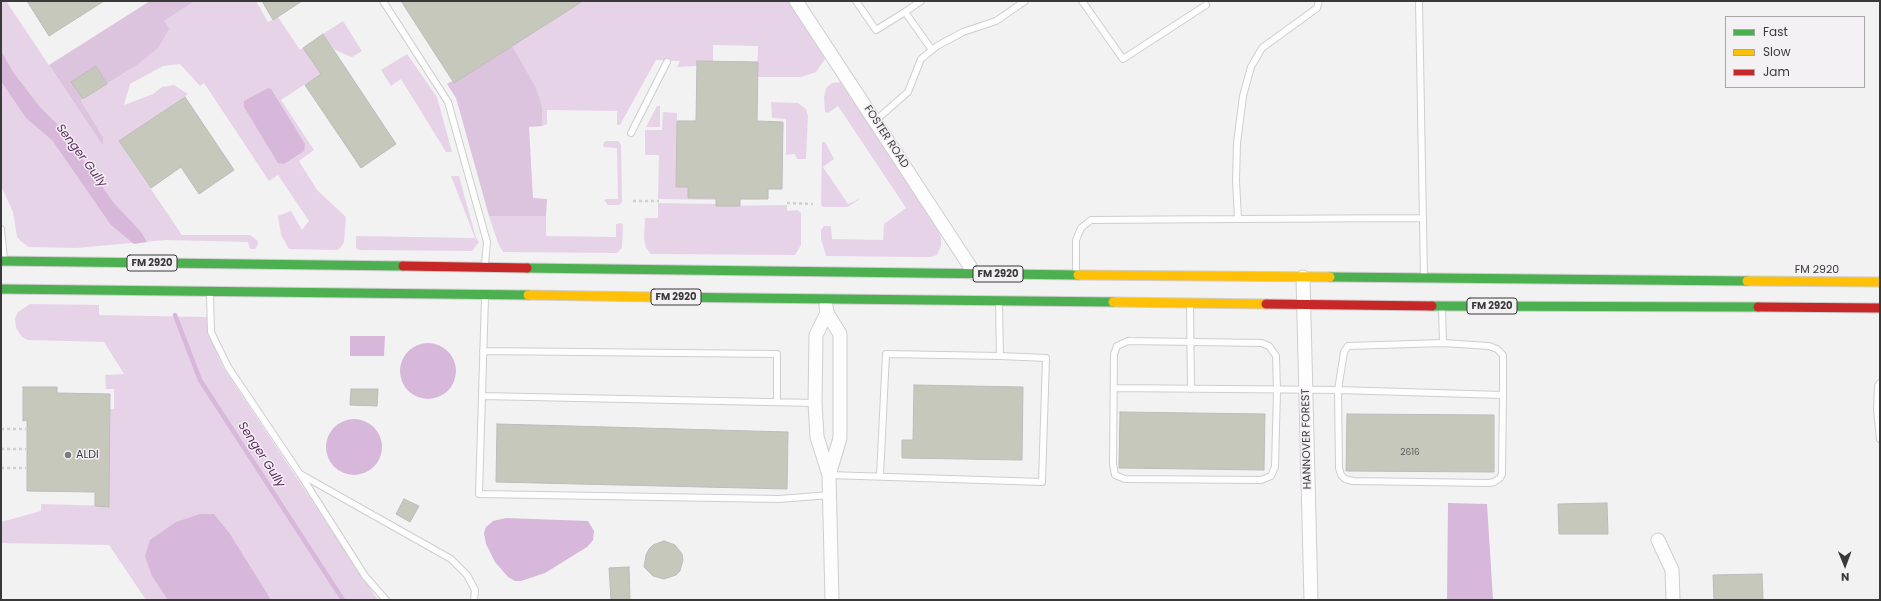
<!DOCTYPE html>
<style>
body{margin:0}
#map{position:relative;width:1881px;height:601px;overflow:hidden;background:#f3f2f3;font-family:Poppins,sans-serif}
canvas{display:block}
.frame{position:absolute;inset:0;border:2px solid #3a393a;pointer-events:none}
.legend{position:absolute;left:1725px;top:16px;width:140px;height:72px;box-sizing:border-box;background:#f4f1f4;border:1px solid #aaa7aa;margin:0;padding:5px 7px;list-style:none;font-size:12px;color:#3a393a}
.legend li{display:flex;align-items:center;gap:8px;height:20px}
.legend b{width:20px;border:1px solid #aaa7aa}
.north{position:absolute;left:1825px;top:545px;width:40px;height:40px;-webkit-text-stroke:3px #f4f1f4;paint-order:stroke;rotate:179deg;font-size:11px;font-weight:700;line-height:16px;text-align:center;color:#3a393a}
.north::after{content:'';display:block;margin:auto;width:14px;height:18px;background:#3a393a;clip-path:polygon(50% 0,100% 100%,50% 72%,0 100%)}
</style>
<div id="map">
<canvas width="1881" height="601"></canvas>
<div class="frame"></div>
<ul class="legend">
<li><b style="height:5px;background:#4caf50"></b>Fast</li>
<li><b style="height:5px;background:#ffc107"></b>Slow</li>
<li><b style="height:5px;background:#c62828"></b>Jam</li>
</ul>
<div class="north">N</div>
</div>
<script>
const ctx = document.querySelector('canvas').getContext('2d');
ctx.lineJoin = 'round';
function paint(path, color) { ctx.fillStyle = color; ctx.fill(path, 'evenodd'); }
const poly = rows => new Path2D(rows.map(r => 'M' + r).join(''));
function trace(path, color, width, dash) { ctx.strokeStyle = color; ctx.lineWidth = width; ctx.lineCap = dash ? 'butt' : 'round'; ctx.setLineDash(dash || []); ctx.stroke(path); }
function write(font, color, halo, rows, align = 'center') {
  ctx.font = font + ' Poppins,sans-serif'; ctx.lineWidth = 3; ctx.setLineDash([]); ctx.textBaseline = 'middle'; ctx.strokeStyle = halo; ctx.fillStyle = color; for (const [text, x, y, turn = 0] of rows) {
    ctx.save(); ctx.translate(x, y); ctx.rotate((+turn || 0) * Math.PI / 180); ctx.textAlign = isNaN(turn) ? turn : align; if (halo) ctx.strokeText(text, 0, 0); ctx.fillText(text, 0, 0); ctx.restore();
  }
}
paint(poly([
 [1,1,6,1,103,146,103,137,81,101,134,67,164,21,195,1,256,1,268,22,278,17,300,50,303,48,312,61,324,59,339,62,281,100,314,150,299,161,317,190,346,217,344,242,341,247,338,250,289,249,281,235,278,216,291,211,302,230,309,221,278,175,269,181,204,83,200,86,180,64,163,66,130,84,124,105,153,94,162,87,174,85,188,94,119,142,182,235,250,235,258,241,258,245,255,249,250,249,248,242,166,240,76,248,29,247,23,243,17,237,13,212,1,186],
 [583,1,788,1,824,56,825,59,816,72,801,77,757,77,758,46,713,45,713,62,697,61,697,66,677,67,680,61,656,60,620,125,617,125,617,111,547,110,547,124,542,126,542,106,512,46],
 [343,21,362,51,352,57,335,50,323,34],
 [407,54,437,97,452,152,446,152,401,79,391,86,381,70],
 [841,82,937,228,941,237,941,246,937,255,931,257,913,257,826,256,821,239,821,230,824,226,831,226,832,239,883,240,884,224,906,208,838,106,828,113,825,112,824,97,826,88,832,83],
 [771,102,798,103,806,109,808,116,806,159,797,159,795,154,786,155,786,119,772,118],
 [657,106,660,106,660,127,646,127],
 [663,112,677,113,676,187,688,187,688,198,716,198,716,200,658,199,659,155,646,155,645,153,645,130,662,130],
 [607,141,618,141,621,145,622,202,619,205,608,205,604,200,606,199,618,199,617,148,603,147,604,142],
 [822,142,825,142,834,159,823,167,848,204,861,198,848,207,823,207,821,205],
 [451,176,459,176,476,238,479,242,472,251,359,250,356,248,356,236,475,238],
 [658,203,716,204,716,206,787,205,787,211,798,210,801,213,801,245,795,255,651,254,646,248,644,238,645,218,658,218],
 [489,216,546,216,546,236,616,237,616,224,621,223,623,225,622,248,617,253,503,252,498,243],
 [30,304,99,305,99,315,207,317,212,341,223,367,378,600,146,600,109,545,1,543,1,522,41,511,41,504,109,506,110,409,114,409,114,389,106,389,105,375,124,374,104,342,28,340,22,337,16,328,15,318,18,312]
]), '#e7d3e8');
paint(poly([
 [150,1,195,1,164,21,169,29,158,48,134,67,107,84,96,66,72,82,83,99,81,101,103,137,103,146,49,65],
 [512,46,536,88,542,106,542,126,529,127,533,198,547,199,546,216,489,216,456,98,447,84,452,81,454,83]
]), '#dcc3de');
paint(poly([
 [1,51,13,72,39,106,60,127,113,202,141,232,147,242,134,244,111,225,52,140,26,118,1,81],
 [268,88,271,89,305,144,304,151,284,164,278,163,244,107,244,101],
 [350,336,385,336,384,356,350,356],
 '400 371a28 28 0 1 1 56 0a28 28 0 1 1-56 0Z',
 '326 447a28 28 0 1 1 56 0a28 28 0 1 1-56 0Z',
 [1448,503,1487,504,1493,600,1447,600],
 [200,514,214,514,230,534,271,600,168,600,152,576,145,556,150,540,176,522],
 [506,518,588,521,594,531,593,540,587,547,545,573,521,581,515,581,508,577,495,562,486,544,484,533,486,527,493,521]
]), '#d7b7da');
trace(poly([
 [175,315,200,380,343,600]
]), '#d7b7da', 4.5);
const building = poly([
 [27,1,104,1,49,36,27,1],
 [262,1,302,1,273,20,262,1],
 [401,1,583,1,454,83,401,1],
 [323,34,396,144,361,168,305,85,321,74,303,48,323,34],
 [697,61,758,62,757,121,783,122,782,189,768,189,768,199,740,199,740,206,716,206,716,198,688,198,688,187,676,187,677,121,696,121,697,61],
 [96,66,107,84,83,99,71,82,96,66],
 [185,97,234,170,199,194,181,167,151,188,119,141,185,97],
 [914,385,1023,387,1022,460,902,458,902,440,913,440,914,385],
 [23,387,57,387,57,393,110,394,109,507,95,506,95,492,27,491,27,420,23,421,23,387],
 [351,389,378,389,377,406,350,405,351,389],
 [1120,412,1265,414,1264,470,1119,468,1120,412],
 [1347,414,1494,415,1494,472,1346,471,1347,414],
 [497,424,788,432,787,489,496,482,497,424],
 [404,499,419,506,410,522,396,514,404,499],
 [1607,503,1608,534,1559,534,1558,504,1607,503],
 [664,541,675,545,682,554,683,560,680,571,676,575,664,579,653,576,644,567,646,555,649,549,653,545,664,541],
 [629,567,630,600,611,600,609,568,629,567],
 [1762,574,1763,600,1714,600,1713,575,1762,574]
]);
paint(building, '#c6c8bc');
trace(building, '#bcbcbb', 1);
const lane = poly([
 [383,1,448,102,487,242,485,264],
 [856,1,876,30,905,12,932,50],
 [1082,1,1123,59,1206,5],
 [1419,1,1424,276],
 [905,12,921,1],
 [876,120,908,92,921,59,937,46,963,32,996,21,1025,1],
 [631,133,667,62],
 [1238,219,1423,218],
 [1,229,4,259],
 [1076,272,1076,240,1081,228,1091,220,1238,219,1236,181,1237,143,1243,96,1251,67,1262,48,1317,8,1319,1],
 [210,295,211,332,228,367,300,474,365,576,386,600],
 [485,297,479,494,779,499,830,495],
 [1190,305,1191,389],
 [1128,341,1262,343,1269,346,1276,356,1277,391,1275,467,1271,476,1261,480,1125,479,1115,475,1113,464,1114,354,1117,346,1128,341],
 [1443,343,1489,346,1497,349,1503,355,1503,395,1502,474,1500,478,1494,482,1489,483,1353,481,1345,479,1341,475,1339,468,1338,390,1503,395],
 [483,351,777,354,777,402],
 [1880,383,1878,386,1877,410,1880,439],
 [1114,388,1338,390,1344,352,1348,346,1443,343,1442,308],
 [482,396,815,403],
 [302,475,451,559,467,575,475,590,474,600],
 [829,475,1042,482,1046,358,1000,356,999,304],
 [880,476,886,354,1000,356]
]);
const street = poly([
 [796,1,975,274],
 [1303,277,1311,600],
 [826,306,827,313,840,334,840,438,829,475],
 [827,313,816,335,815,403,817,437,829,475,832,600],
 [1658,540,1672,570,1673,600]
]);
const fast = poly([
 [1,261,403,266],
 [527,268,1078,275],
 [1330,277,1747,281],
 [1,289,528,295],
 [655,297,1113,302],
 [1432,306,1758,307]
]);
const slow = poly([
 [1078,275,1330,277],
 [1747,281,1880,282],
 [528,295,655,297],
 [1113,302,1266,304]
]);
const jam = poly([
 [403,266,527,268],
 [1266,304,1432,306],
 [1758,307,1880,308]
]);
trace(lane, '#cfcecf', 8);
trace(street, '#cfcecf', 15);
trace(fast, '#d0cfd0', 11);
trace(slow, '#d0cfd0', 11);
trace(jam, '#d0cfd0', 11);
trace(poly([
 [633,201,659,201],
 [787,203,813,204],
 [1,429,26,429],
 [1,449,26,449],
 [1,468,26,468]
]), '#d1d0d1', 2.5, [3, 3]);
trace(lane, '#fdfdfd', 6);
trace(street, '#fdfdfd', 13);
trace(fast, '#4caf50', 9);
trace(slow, '#ffc107', 9);
trace(jam, '#c62828', 9);
for (const [x, y, r, color] of [
 [68,455,4,"#7b7a7b"]
]) { const dot = new Path2D(); dot.arc(x, y, r, 0, 2 * Math.PI); ctx.fillStyle = color; ctx.fill(dot); trace(dot, '#f4f1f4', 1.5); }
write('9px', '#5d5d5a', null, [
 ["2616",1410,453]
]);
for (const [x, y, w] of [
 [152,263,50],
 [998,274,50],
 [676,297,50],
 [1492,306,50]
]) { const box = new Path2D(); box.roundRect(x - w / 2, y - 8, w, 16, 3); ctx.fillStyle = '#f4f1f4'; ctx.fill(box); trace(box, '#3a393a', 1); }
write('bold 10px', '#3a393a', null, [
 ["FM 2920",152,263],
 ["FM 2920",998,274],
 ["FM 2920",676,297],
 ["FM 2920",1492,306]
]);
write('11px', '#3a393a', '#f4f1f4', [
 ["FOSTER ROAD",886,137,57],
 ["FM 2920",1817,270],
 ["HANNOVER FOREST",1307,439,-91]
]);
write('11px', '#3a393a', '#f4f1f4', [
 ["ALDI",76,455]
], 'left');
write('italic 12px', '#5d2762', '#f4f1f4', [
 ["Senger Gully",81,156,53],
 ["Senger Gully",261,455,57]
]);
</script>
